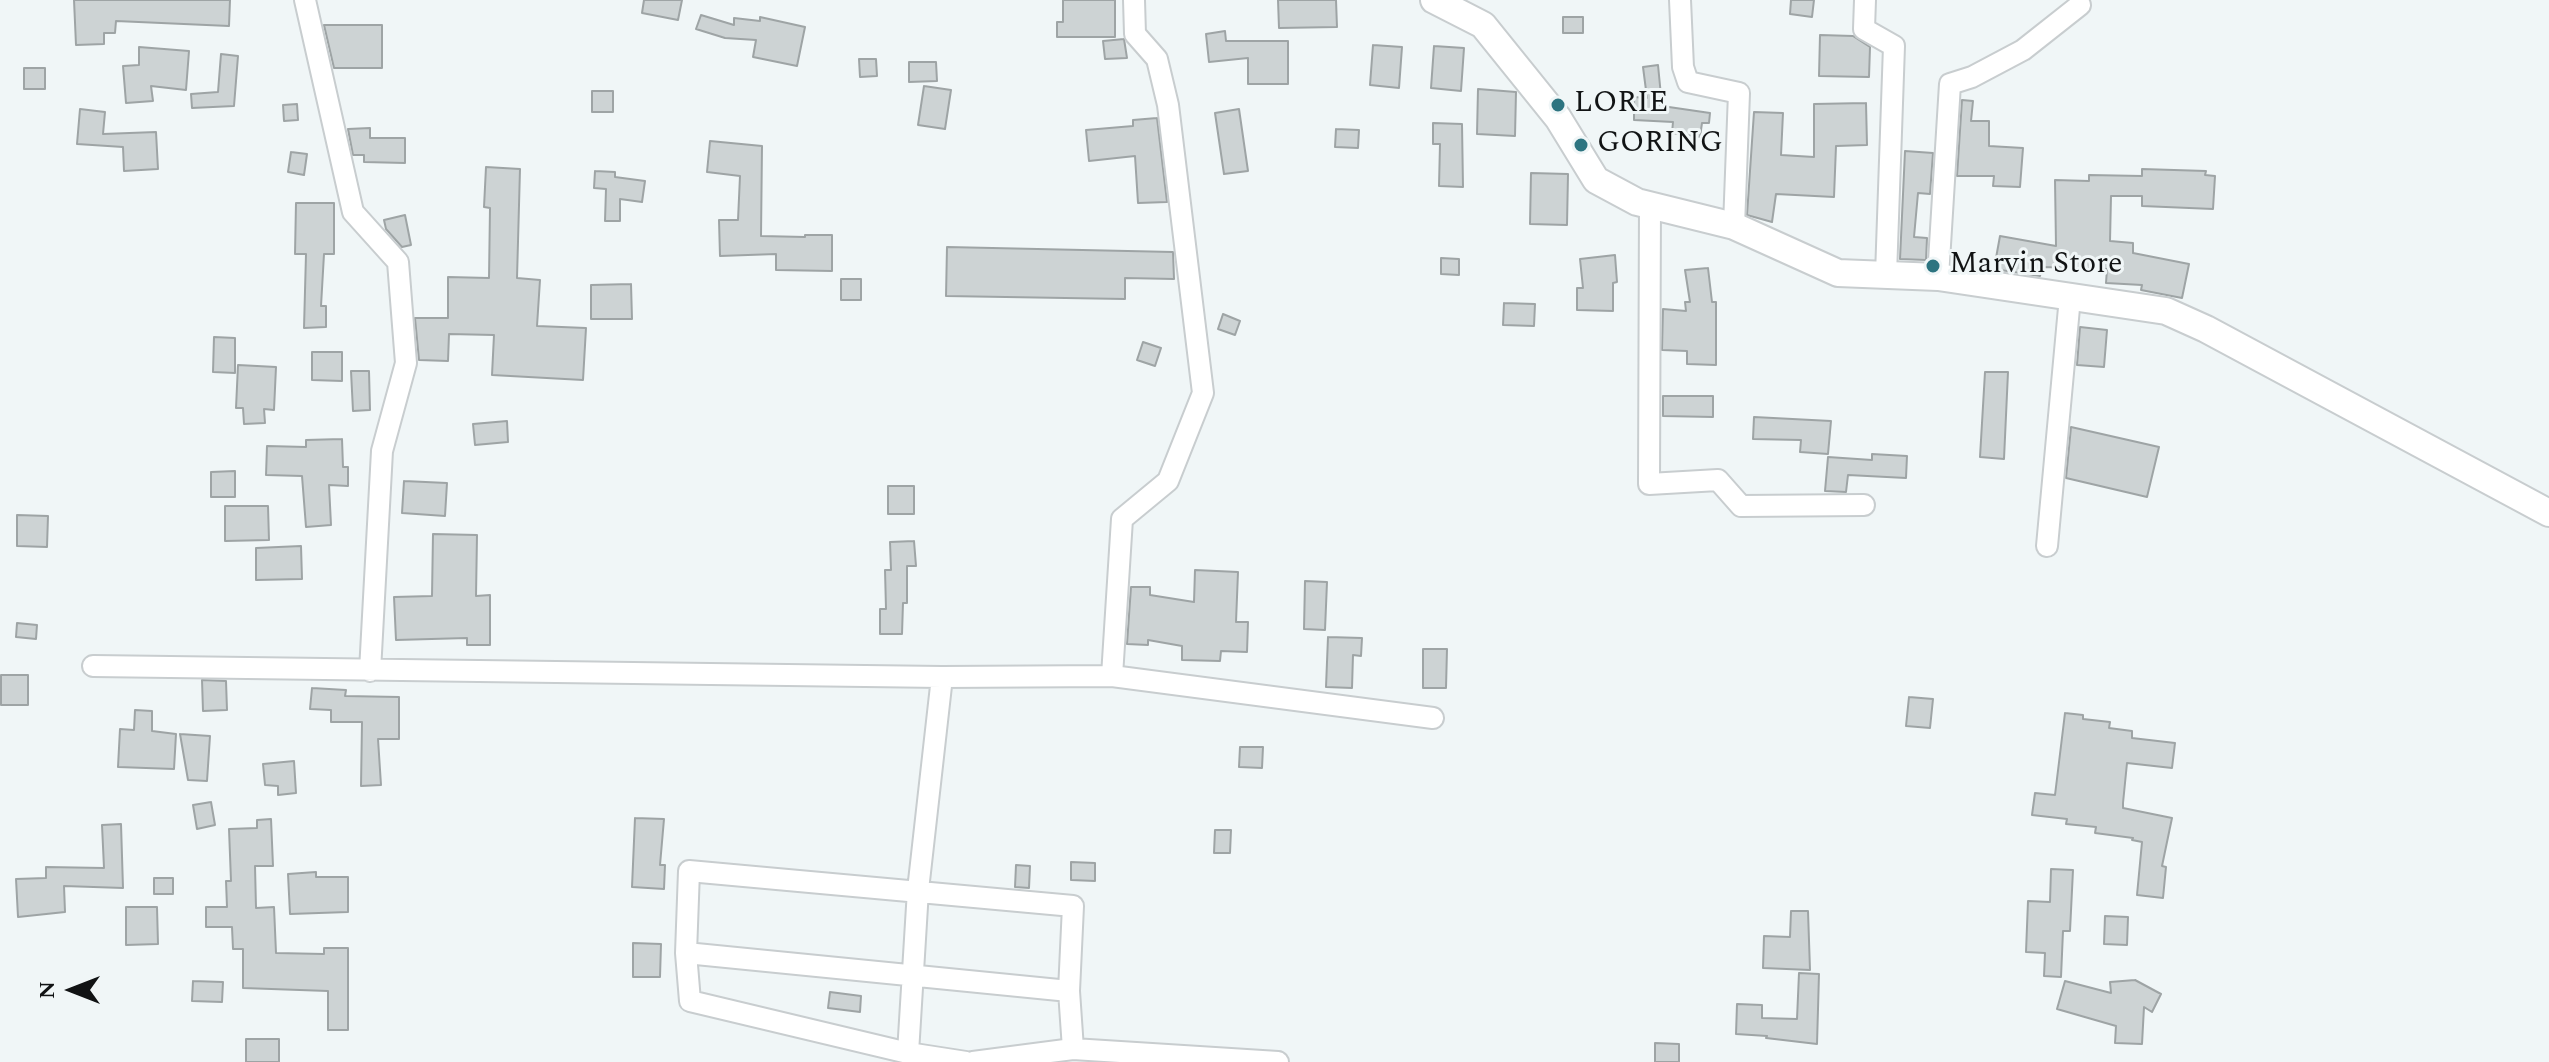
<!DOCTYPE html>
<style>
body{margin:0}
#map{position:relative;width:2549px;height:1062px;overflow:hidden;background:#f0f6f7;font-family:Spectral,serif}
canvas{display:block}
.north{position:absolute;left:32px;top:950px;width:80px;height:80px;-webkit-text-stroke:6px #f0f6f7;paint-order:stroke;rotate:270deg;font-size:22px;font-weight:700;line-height:32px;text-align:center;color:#111314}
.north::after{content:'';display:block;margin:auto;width:28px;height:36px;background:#111314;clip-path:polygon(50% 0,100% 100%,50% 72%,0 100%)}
</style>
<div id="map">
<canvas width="2549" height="1062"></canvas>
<div class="north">N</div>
</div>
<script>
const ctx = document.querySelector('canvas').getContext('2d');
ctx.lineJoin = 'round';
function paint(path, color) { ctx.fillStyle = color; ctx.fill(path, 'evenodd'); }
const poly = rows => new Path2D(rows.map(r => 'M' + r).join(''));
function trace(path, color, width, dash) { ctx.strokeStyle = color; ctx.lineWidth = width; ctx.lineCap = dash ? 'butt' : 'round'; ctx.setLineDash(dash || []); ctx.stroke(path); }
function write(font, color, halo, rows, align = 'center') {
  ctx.font = font + ' Spectral,serif'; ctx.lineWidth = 6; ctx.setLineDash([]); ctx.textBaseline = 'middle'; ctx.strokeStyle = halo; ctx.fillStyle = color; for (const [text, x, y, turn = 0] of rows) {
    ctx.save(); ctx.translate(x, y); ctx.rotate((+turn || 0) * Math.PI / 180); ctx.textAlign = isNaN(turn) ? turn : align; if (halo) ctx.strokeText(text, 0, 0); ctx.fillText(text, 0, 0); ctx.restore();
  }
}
const building = poly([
 [74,0,230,0,229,26,116,21,115,33,104,33,104,44,76,45,74,0],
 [644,0,682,0,678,20,642,13,644,0],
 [1063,0,1115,0,1115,37,1057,37,1057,22,1063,22,1063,0],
 [1278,0,1336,0,1337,27,1279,28,1278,0],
 [1791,0,1814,0,1812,17,1790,14,1791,0],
 [701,15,734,25,734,18,760,21,760,17,805,27,797,66,753,57,756,40,725,38,696,29,701,15],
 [1563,17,1583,17,1583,33,1563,33,1563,17],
 [324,25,382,25,382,68,334,68,324,25],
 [1225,31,1226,41,1288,41,1288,84,1248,84,1248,58,1209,62,1206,34,1225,31],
 [1820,35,1853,36,1870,47,1869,77,1819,76,1820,35],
 [1124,39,1127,58,1105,59,1103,41,1124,39],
 [1373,45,1402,47,1399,88,1370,85,1373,45],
 [1434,46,1464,48,1461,91,1431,88,1434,46],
 [139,47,189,51,186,90,151,86,153,101,126,103,123,66,139,65,139,47],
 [221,54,238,56,234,106,192,108,191,94,218,92,221,54],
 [859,59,876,59,877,76,860,77,859,59],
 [909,62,936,62,937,81,909,82,909,62],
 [1658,65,1662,106,1710,113,1709,123,1702,123,1700,137,1672,133,1673,122,1634,120,1634,97,1647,98,1643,67,1658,65],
 [24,68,45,68,45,89,24,89,24,68],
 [924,86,951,90,945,129,918,125,924,86],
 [1478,89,1516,92,1515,136,1477,134,1478,89],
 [592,91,613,91,613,112,592,112,592,91],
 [1962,100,1973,101,1971,121,1989,121,1989,146,2023,148,2020,187,1993,186,1994,176,1957,176,1962,100],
 [1866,103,1867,145,1836,146,1834,197,1776,194,1772,222,1747,215,1754,112,1783,113,1781,155,1814,157,1814,104,1866,103],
 [297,104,298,120,284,121,283,105,297,104],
 [80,109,105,112,103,134,156,132,158,169,124,171,123,147,77,144,80,109],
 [1239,109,1248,171,1224,174,1215,113,1239,109],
 [1157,118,1167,202,1138,203,1135,156,1089,161,1086,130,1133,126,1133,120,1157,118],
 [1433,123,1462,124,1463,187,1439,186,1440,144,1433,144,1433,123],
 [370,128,370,138,405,138,405,163,364,162,364,155,353,155,348,129,370,128],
 [1336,129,1359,130,1358,148,1335,147,1336,129],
 [710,141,762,146,761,236,805,237,805,235,832,235,832,271,776,270,776,254,720,256,719,220,738,220,740,176,707,172,710,141],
 [1905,151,1933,153,1930,194,1918,193,1914,237,1927,238,1926,260,1900,259,1905,151],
 [291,152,307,154,304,175,288,172,291,152],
 [486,167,520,169,517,278,540,280,537,326,586,328,583,380,492,375,494,335,449,334,448,361,419,360,415,318,448,318,448,277,489,278,490,208,484,207,486,167],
 [2142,169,2206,171,2205,175,2215,176,2213,209,2142,206,2142,196,2111,196,2110,241,2133,243,2133,253,2189,264,2182,298,2141,290,2142,285,2106,283,2107,269,2042,267,2040,276,1994,269,2000,236,2056,246,2055,180,2089,181,2089,175,2142,176,2142,169],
 [595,171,615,172,615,177,645,181,642,202,620,199,620,221,605,221,606,189,594,188,595,171],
 [1531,173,1568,174,1567,225,1530,224,1531,173],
 [296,203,334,203,334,254,324,254,321,306,326,306,326,327,304,328,306,254,295,254,296,203],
 [405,215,411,245,402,247,386,229,384,220,405,215],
 [947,247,1173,252,1174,279,1125,278,1125,299,946,296,947,247],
 [1615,255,1617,282,1613,283,1613,311,1577,310,1577,288,1583,288,1580,259,1615,255],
 [1441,258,1459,259,1459,275,1441,274,1441,258],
 [1708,268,1712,302,1716,302,1716,365,1687,364,1687,351,1662,350,1663,309,1686,311,1685,302,1690,302,1685,270,1708,268],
 [841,279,861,279,861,300,841,300,841,279],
 [631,284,632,319,591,319,591,285,631,284],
 [1504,303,1535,304,1534,326,1503,325,1504,303],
 [1223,314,1240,321,1235,335,1218,329,1223,314],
 [2080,327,2107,330,2104,367,2077,365,2080,327],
 [214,337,235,338,235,373,213,372,214,337],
 [1143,342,1161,348,1155,366,1137,360,1143,342],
 [312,352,342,352,342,381,312,380,312,352],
 [238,365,276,367,274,410,264,409,265,423,244,424,243,408,236,408,238,365],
 [351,371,369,371,370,410,353,411,351,371],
 [1985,372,2008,372,2004,459,1980,457,1985,372],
 [1663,396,1713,396,1713,417,1663,416,1663,396],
 [1754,417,1831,421,1828,454,1800,452,1801,440,1753,439,1754,417],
 [507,421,508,442,475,445,473,424,507,421],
 [2071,427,2159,447,2147,497,2066,478,2071,427],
 [342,439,343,467,348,467,348,486,329,485,331,525,306,527,302,476,266,475,267,446,306,447,306,440,342,439],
 [1872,454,1907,456,1906,478,1848,475,1846,492,1825,491,1828,457,1872,460,1872,454],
 [235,471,235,497,211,497,211,472,235,471],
 [404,481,447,483,445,516,402,513,404,481],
 [888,486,914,486,914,514,888,514,888,486],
 [225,506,268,506,269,540,225,541,225,506],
 [17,515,48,516,47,547,17,546,17,515],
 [433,534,477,535,476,596,490,595,490,645,467,645,467,638,396,640,394,597,432,596,433,534],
 [914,541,916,566,907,566,907,603,903,603,902,634,880,634,880,609,886,609,885,570,891,570,890,542,914,541],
 [301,546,302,579,256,580,256,548,301,546],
 [1195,570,1238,572,1236,622,1248,622,1247,652,1221,651,1220,661,1182,660,1182,646,1148,640,1148,645,1127,644,1131,587,1150,587,1150,595,1194,602,1195,570],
 [1305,581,1327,582,1325,630,1304,629,1305,581],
 [17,623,37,625,36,639,16,637,17,623],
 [1328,637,1362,638,1361,656,1353,655,1352,688,1326,687,1328,637],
 [1423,649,1447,649,1446,688,1423,688,1423,649],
 [1,675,28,675,28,705,1,705,1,675],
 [202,680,226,681,227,710,203,711,202,680],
 [312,688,346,690,345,696,399,697,399,739,378,739,381,785,361,786,362,722,331,722,331,710,310,709,312,688],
 [1909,697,1933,699,1930,728,1906,726,1909,697],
 [135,710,152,711,152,731,176,734,174,769,118,767,120,729,134,730,135,710],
 [2065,713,2083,715,2083,719,2110,722,2109,728,2132,731,2132,738,2175,743,2172,768,2127,763,2123,803,2123,808,2172,818,2162,866,2166,867,2163,898,2137,895,2142,842,2132,840,2133,838,2095,833,2096,827,2066,824,2067,819,2032,815,2035,793,2055,795,2065,713],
 [180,734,210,736,207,781,188,780,180,734],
 [1240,747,1263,747,1262,768,1239,767,1240,747],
 [294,761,296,793,278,795,278,786,265,785,263,764,294,761],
 [211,802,215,825,197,829,193,805,211,802],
 [635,818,664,819,660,865,665,865,664,889,632,887,635,818],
 [271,819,273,866,255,866,256,908,274,907,276,953,324,954,324,948,348,948,348,1030,328,1030,328,991,243,988,243,949,233,949,232,927,206,927,206,907,227,907,226,881,231,881,229,829,257,828,257,820,271,819],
 [121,824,123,888,64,886,65,912,18,917,16,879,46,878,46,867,104,868,102,825,121,824],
 [1215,830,1231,830,1230,853,1214,853,1215,830],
 [1071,862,1095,863,1095,881,1071,880,1071,862],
 [1016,865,1030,866,1029,888,1015,887,1016,865],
 [2051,869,2073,870,2070,931,2063,931,2061,977,2044,976,2045,953,2026,952,2028,901,2050,902,2051,869],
 [316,872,316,877,348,877,348,912,290,914,288,874,316,872],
 [154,878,173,878,173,894,154,894,154,878],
 [126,907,157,907,158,944,126,945,126,907],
 [1791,911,1808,911,1810,970,1763,968,1764,936,1790,937,1791,911],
 [2105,916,2128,917,2127,945,2104,944,2105,916],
 [633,943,661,944,660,977,633,977,633,943],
 [1799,973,1819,974,1817,1044,1766,1038,1767,1036,1736,1034,1737,1004,1762,1005,1762,1018,1797,1019,1799,973],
 [2135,980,2161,994,2152,1012,2144,1007,2142,1044,2115,1043,2116,1026,2057,1009,2065,981,2111,993,2110,982,2135,980],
 [193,981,223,982,222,1002,192,1001,193,981],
 [830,992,861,996,860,1012,828,1008,830,992],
 [246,1039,279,1039,279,1062,246,1062,246,1039],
 [1655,1043,1679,1044,1679,1062,1655,1062,1655,1043]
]);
paint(building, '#cdd3d4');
trace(building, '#9ea4a5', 2);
const minor = poly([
 [305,0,353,212,398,262,406,363,382,451,370,671],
 [1680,0,1683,67,1688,82,1739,93,1734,226],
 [1865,0,1864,29,1894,46,1886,275],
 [1650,204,1649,484,1718,480,1741,506,1864,505],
 [1938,277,1950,84,1972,77,2023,50,2080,5],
 [2047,546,2070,297],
 [93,666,942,677,1112,676,1122,519,1168,481,1203,393,1168,105,1157,59,1135,34,1134,0],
 [1112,676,1433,718],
 [686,953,1069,991],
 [908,1053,918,890,942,677],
 [966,1062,908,1053,690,1001,686,953,689,871,1073,906,1069,991,1073,1049],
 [973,1062,1073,1049,1278,1062]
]);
const tertiary = poly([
 [1434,0,1483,25,1558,118,1596,180,1637,202,1734,226,1838,273,1938,277,2166,311,2206,329,2549,513]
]);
trace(minor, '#c8cdcf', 24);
trace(tertiary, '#c8cdcf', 30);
trace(minor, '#fff', 20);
trace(tertiary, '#fff', 26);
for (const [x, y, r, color] of [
 [1558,105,8,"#2d7480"],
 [1581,145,8,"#2d7480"],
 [1933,266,8,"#2d7480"]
]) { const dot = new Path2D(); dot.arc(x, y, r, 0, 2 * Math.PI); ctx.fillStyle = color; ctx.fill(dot); trace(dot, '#f0f6f7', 3); }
write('30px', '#111314', '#f0f6f7', [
 ["LORIE",1574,105],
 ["GORING",1597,145],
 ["Marvin Store",1949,266]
], 'left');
</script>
